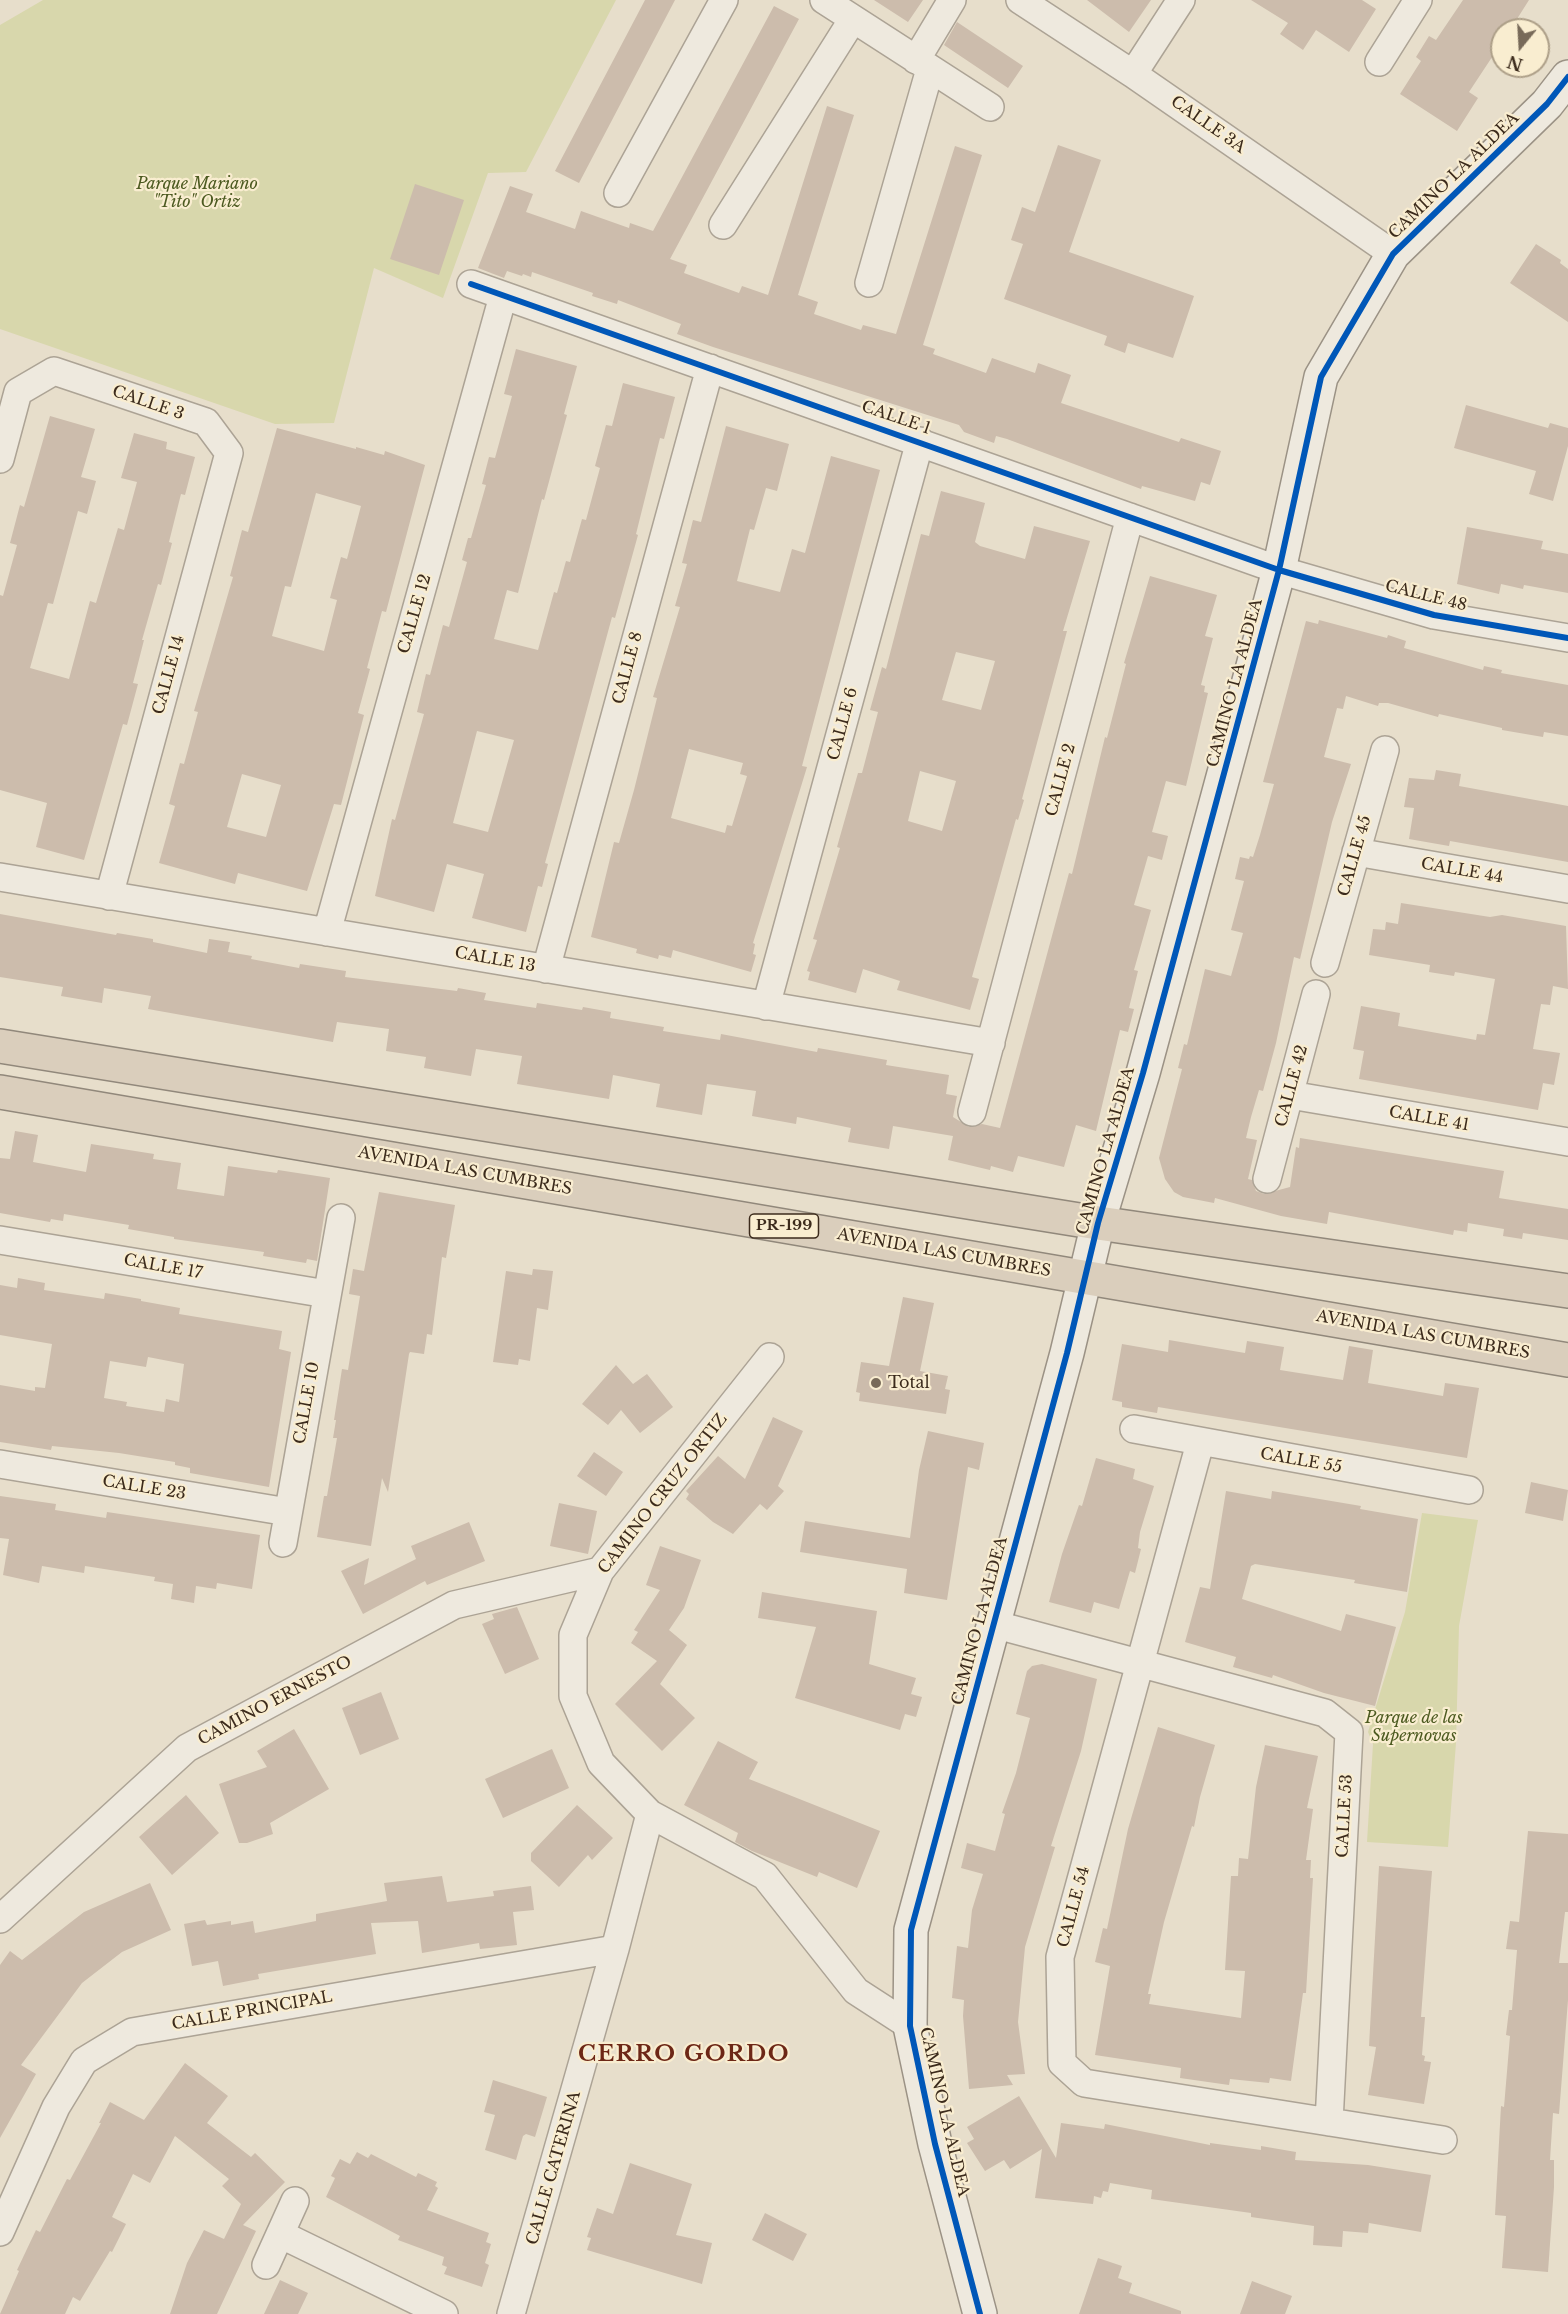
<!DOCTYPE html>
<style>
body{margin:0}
#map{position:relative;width:1568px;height:2314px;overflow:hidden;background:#e7decb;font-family:"Libre Baskerville",serif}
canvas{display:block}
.north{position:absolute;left:1490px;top:18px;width:60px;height:60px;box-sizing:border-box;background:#f9edd0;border:2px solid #ad9f88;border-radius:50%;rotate:198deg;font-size:16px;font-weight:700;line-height:24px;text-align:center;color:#3c2b1c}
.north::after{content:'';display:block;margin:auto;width:21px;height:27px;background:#786a59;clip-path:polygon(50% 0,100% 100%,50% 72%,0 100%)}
</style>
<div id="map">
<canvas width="1568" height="2314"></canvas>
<div class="north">N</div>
</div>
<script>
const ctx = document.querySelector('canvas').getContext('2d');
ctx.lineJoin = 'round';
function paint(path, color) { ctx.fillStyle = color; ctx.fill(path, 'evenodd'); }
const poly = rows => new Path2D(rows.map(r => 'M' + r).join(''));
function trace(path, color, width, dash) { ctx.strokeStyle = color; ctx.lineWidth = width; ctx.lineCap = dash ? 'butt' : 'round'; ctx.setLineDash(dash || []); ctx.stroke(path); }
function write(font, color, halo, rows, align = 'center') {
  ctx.font = font + ' "Libre Baskerville",serif'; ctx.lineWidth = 4.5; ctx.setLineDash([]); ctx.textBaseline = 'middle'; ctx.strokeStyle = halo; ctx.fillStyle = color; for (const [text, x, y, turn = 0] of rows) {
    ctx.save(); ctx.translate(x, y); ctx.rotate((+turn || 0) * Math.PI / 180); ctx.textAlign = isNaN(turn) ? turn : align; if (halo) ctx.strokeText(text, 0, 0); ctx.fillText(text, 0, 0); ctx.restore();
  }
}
paint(poly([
 [43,0,616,0,526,172,488,173,443,298,374,268,334,423,275,424,0,329,0,25],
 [1422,1513,1478,1520,1459,1626,1456,1743,1448,1847,1367,1842,1373,1744,1368,1732,1405,1612]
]), '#d8d7ac');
paint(poly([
 [645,0,675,0,579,183,555,171],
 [874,0,923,0,908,22],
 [1087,0,1151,0,1129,32],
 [1251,0,1362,0,1376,9,1349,52,1316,30,1303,50,1280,34,1288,23],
 [1463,0,1529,0,1510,30,1502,30,1502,42,1469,92,1478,98,1457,131,1400,94,1421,61,1416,57,1429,36,1436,40],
 [774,6,799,19,670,259,687,265,684,273,739,293,742,286,768,295,827,106,854,115,798,295,818,302,814,314,861,330,863,325,896,334,955,146,982,155,923,345,935,349,933,354,986,373,992,358,1035,373,1038,363,1071,375,1061,403,1179,442,1181,438,1221,451,1210,485,1201,482,1195,501,1142,486,1141,489,1007,439,996,436,994,443,964,432,959,425,713,347,677,334,681,324,618,300,617,304,592,296,593,293,532,272,531,277,523,274,522,276,507,271,504,278,478,268,510,186,533,194,526,212,575,229,581,211,629,228,630,223,653,231],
 [957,22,1023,66,1008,88,944,45],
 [1058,145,1101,160,1069,252,1194,296,1173,358,1128,343,1125,353,1104,345,1107,336,1004,299,1023,244,1011,240,1022,207,1035,212],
 [415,184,464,200,439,275,390,259],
 [1536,244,1561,260,1560,263,1568,269,1568,322,1510,283],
 [516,349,577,366,564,414,567,415,544,500,542,499,518,593,507,590,494,639,538,650,554,592,557,593,566,561,570,562,582,519,586,520,600,468,595,466,606,425,612,426,623,383,675,397,664,439,660,438,636,534,638,535,615,618,612,617,574,757,545,863,548,864,542,887,538,886,526,932,472,918,484,874,447,864,434,912,375,896,392,819,395,820,424,714,417,712,426,674,430,675,443,625,449,627,467,562,462,560,468,538,471,538,486,485,482,484,489,457,495,458,512,396,504,394],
 [477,731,514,740,488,832,453,823],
 [1466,405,1548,428,1550,423,1568,428,1568,446,1553,501,1529,494,1536,471,1454,448],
 [50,416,95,429,81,477,96,481,87,514,78,511,53,604,48,603,30,668,69,679,90,601,96,603,118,528,124,530,137,482,121,478,134,433,167,442,166,449,195,457,185,495,181,494,169,542,172,543,161,585,158,584,142,640,144,640,133,683,138,684,127,725,123,724,84,860,36,847,47,803,0,790,0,595,3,596,17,545,10,543,20,505,24,507],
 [726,426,789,444,777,491,766,488,754,530,750,529,737,581,780,592,792,549,805,553,831,456,880,470,802,766,807,767,753,943,755,944,753,954,756,955,751,972,673,950,671,958,659,955,658,959,636,953,637,949,591,937,614,842,619,843,634,790,657,698,653,697,680,607,675,606,687,564,682,563,693,520,701,522],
 [689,749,743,763,740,774,747,776,732,826,727,825,725,833,671,818],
 [277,428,356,449,356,447,384,455,385,451,425,465,386,612,382,611,367,668,370,669,358,713,364,715,341,805,334,804,307,891,238,873,235,884,159,863,175,806,169,804,180,763,184,764,198,712,194,711,233,577,230,576,242,530,248,532],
 [316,493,361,506,347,559,341,557,330,598,337,600,324,651,272,636,285,586,291,587],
 [242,774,281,785,266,837,227,827],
 [941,491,985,503,975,542,980,546,1025,559,1034,526,1090,541,1063,631,1067,631,1022,799,1024,800,1018,820,1016,819,972,977,979,979,970,1010,897,990,900,981,863,969,856,993,808,980,810,972,807,971,817,940,813,939,840,848,837,847,858,773,862,773,878,712,870,710,882,667,886,669,921,534,929,536],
 [956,652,995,661,981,710,942,700],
 [920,771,956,781,942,831,908,821],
 [1467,527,1543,541,1541,549,1568,554,1568,593,1524,585,1523,589,1501,584,1499,594,1457,584],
 [1150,576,1217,595,1205,636,1213,638,1201,685,1205,686,1204,692,1208,693,1186,786,1166,781,1152,832,1168,836,1162,860,1148,856,1134,905,1151,910,1134,970,1138,971,1129,1008,1134,1009,1128,1032,1120,1030,1096,1131,1076,1125,1064,1167,1018,1156,1013,1172,991,1166,990,1170,948,1160,953,1136,893,1126,889,1149,848,1142,851,1128,797,1117,796,1124,752,1116,756,1091,707,1084,702,1115,656,1107,660,1084,613,1075,609,1099,517,1084,522,1056,476,1049,471,1076,424,1068,426,1057,386,1051,389,1029,337,1022,333,1042,148,1009,151,996,104,988,102,1003,61,996,63,987,0,977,0,914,116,935,117,933,153,939,153,942,207,953,209,939,230,942,228,952,252,956,251,959,299,968,300,964,346,971,345,977,457,991,458,988,486,993,484,1000,536,1008,537,1003,582,1010,583,1007,611,1012,610,1018,664,1027,663,1031,720,1040,721,1034,817,1052,818,1048,887,1060,886,1065,949,1075,946,1094,957,1096,953,1117,969,1127,982,1124,1000,1128,1069,873,1072,874,1105,737,1107,738,1126,664,1124,663],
 [1319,620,1387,638,1388,635,1406,641,1404,648,1483,670,1484,666,1502,670,1501,673,1568,685,1568,736,1544,732,1543,737,1502,730,1502,728,1439,714,1438,717,1388,703,1379,703,1378,706,1346,696,1343,709,1337,708,1324,757,1351,764,1332,822,1300,959,1294,957,1276,1043,1263,1091,1259,1090,1251,1117,1246,1138,1257,1140,1248,1179,1252,1180,1256,1191,1264,1194,1290,1187,1296,1147,1299,1148,1300,1138,1504,1171,1499,1198,1568,1209,1568,1240,1523,1233,1522,1239,1503,1236,1504,1229,1468,1223,1467,1232,1454,1230,1453,1235,1329,1212,1327,1224,1281,1216,1215,1198,1214,1203,1183,1197,1174,1192,1165,1179,1159,1158,1182,1069,1178,1068,1184,1044,1187,1045,1205,969,1231,976,1243,933,1231,930,1244,881,1235,879,1240,857,1249,859,1250,856,1253,857,1260,835,1274,784,1263,782,1306,621,1318,624],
 [1436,770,1461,774,1459,786,1568,806,1568,862,1450,841,1449,846,1409,839,1414,808,1404,807,1409,778,1434,780],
 [1401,903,1490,917,1502,915,1566,926,1568,989,1553,986,1550,1005,1541,1004,1533,1049,1560,1053,1554,1085,1543,1083,1538,1110,1359,1079,1364,1051,1353,1049,1361,1006,1400,1013,1398,1026,1476,1040,1477,1034,1485,1035,1495,979,1455,972,1454,976,1429,972,1430,965,1369,955,1373,929,1385,930,1386,922,1398,924],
 [15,1131,38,1135,33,1162,86,1172,91,1144,154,1154,153,1159,181,1163,177,1189,224,1196,228,1166,277,1173,278,1170,330,1178,317,1261,307,1259,306,1263,263,1256,264,1252,174,1239,174,1237,128,1229,129,1225,64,1214,63,1221,51,1219,50,1222,0,1213,0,1158,10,1159],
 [379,1192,455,1205,446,1258,442,1257,432,1335,427,1334,424,1354,410,1352,409,1354,388,1492,382,1478,371,1546,317,1537,324,1496,327,1496,337,1438,333,1438,336,1420,334,1420,342,1369,348,1370,360,1296,349,1294,353,1269,364,1271],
 [533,1269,553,1271,548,1310,537,1308,530,1361,519,1359,518,1365,493,1362,506,1271,532,1275],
 [18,1278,45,1283,44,1290,104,1299,105,1293,141,1299,141,1301,180,1308,179,1314,282,1331,279,1349,291,1352,269,1487,190,1473,190,1468,175,1465,175,1462,119,1453,52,1446,51,1450,0,1442,0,1385,35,1391,35,1387,45,1388,52,1344,0,1335,0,1285,17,1288],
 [148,1357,184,1364,179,1402,166,1399,164,1412,126,1406,127,1402,104,1398,110,1361,146,1367],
 [903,1297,934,1303,920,1371,948,1376,945,1389,950,1390,946,1414,859,1401,860,1393,856,1392,861,1362,889,1366],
 [1169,1340,1245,1353,1247,1341,1284,1347,1280,1370,1343,1380,1349,1346,1373,1350,1368,1383,1443,1396,1445,1383,1479,1388,1467,1458,1158,1407,1157,1413,1122,1407,1122,1402,1112,1400,1122,1344,1168,1352],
 [616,1365,633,1384,647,1374,673,1407,640,1433,621,1410,608,1425,582,1404],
 [773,1417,803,1431,778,1486,784,1491,767,1510,760,1504,733,1534,713,1522,686,1499,689,1494,686,1491,718,1456,745,1479],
 [928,1431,984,1443,979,1470,968,1467,947,1600,904,1593,907,1569,800,1552,805,1521,910,1538,919,1470],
 [594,1452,623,1472,606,1496,577,1476],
 [1096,1458,1135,1469,1133,1479,1154,1486,1140,1532,1138,1548,1141,1549,1135,1573,1130,1571,1119,1609,1094,1602,1091,1613,1049,1602,1062,1554,1079,1505,1082,1506],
 [1531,1482,1568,1490,1563,1521,1525,1513],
 [1226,1491,1271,1499,1272,1491,1361,1506,1360,1509,1418,1519,1407,1592,1354,1583,1355,1580,1255,1564,1251,1566,1242,1599,1341,1631,1346,1614,1396,1627,1375,1706,1324,1693,1273,1675,1272,1678,1233,1667,1236,1657,1185,1642,1200,1587,1210,1589],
 [0,1496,56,1504,55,1510,106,1518,107,1512,260,1535,252,1589,217,1583,216,1589,196,1586,194,1603,171,1599,173,1584,154,1581,155,1577,85,1566,84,1573,42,1566,39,1583,3,1575,9,1539,0,1538],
 [559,1503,597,1511,588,1554,550,1546],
 [469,1522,485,1561,427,1585,425,1581,363,1614,341,1571,369,1558,364,1585,416,1559,411,1546],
 [660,1546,701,1560,684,1608,669,1630,687,1645,660,1684,695,1718,662,1751,615,1704,657,1661,631,1643,638,1632,634,1630,660,1590,646,1585],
 [762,1592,877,1611,869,1664,916,1678,911,1694,922,1697,916,1717,905,1714,900,1730,795,1698,816,1627,758,1618],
 [517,1607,539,1659,505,1674,482,1624,494,1619,492,1614],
 [1042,1664,1097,1679,1081,1751,1051,1846,1055,1847,1025,1947,1018,2022,1025,2074,1007,2075,1013,2085,969,2089,963,2016,964,2000,952,1998,957,1946,968,1948,972,1910,983,1874,961,1868,967,1843,995,1851,1005,1814,1002,1813,1016,1773,1030,1718,1016,1714,1027,1671,1032,1666],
 [381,1692,399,1739,360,1755,342,1708],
 [1158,1727,1215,1745,1200,1797,1194,1827,1192,1826,1164,1922,1148,1994,1151,1994,1149,2004,1241,2018,1245,1971,1225,1970,1231,1876,1238,1876,1239,1858,1248,1859,1256,1787,1265,1745,1318,1756,1307,1808,1313,1809,1306,1860,1311,1860,1310,1878,1313,1878,1306,1993,1303,1993,1291,2081,1270,2078,1269,2083,1230,2079,1229,2085,1180,2078,1181,2068,1095,2055,1110,1966,1095,1962,1103,1928,1107,1929,1128,1829],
 [294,1729,329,1789,270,1823,273,1834,247,1843,239,1843,219,1784,267,1767,257,1751],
 [718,1741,758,1762,749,1779,880,1831,857,1888,819,1872,817,1877,752,1851,735,1842,738,1833,684,1805],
 [552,1749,569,1788,503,1818,485,1779],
 [186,1795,219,1833,172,1875,139,1837],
 [577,1805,613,1838,592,1860,588,1855,559,1887,531,1861,531,1853],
 [1528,1831,1568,1834,1568,1912,1565,1912,1559,1963,1568,1963,1568,2000,1559,2114,1553,2113,1550,2160,1554,2160,1554,2187,1548,2272,1502,2268,1506,2216,1495,2215,1501,2106,1504,2107,1510,2036,1506,2035,1509,2010,1512,2010,1517,1950,1506,1949,1510,1921,1519,1922],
 [1379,1866,1432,1871,1421,2017,1425,2017,1422,2055,1425,2056,1424,2061,1431,2062,1424,2104,1368,2095,1376,2047,1369,2046],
 [442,1876,447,1902,494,1896,493,1891,531,1886,534,1910,513,1912,517,1945,480,1949,479,1943,422,1953,418,1921,371,1923,376,1954,258,1974,259,1979,223,1986,218,1961,192,1966,184,1924,205,1920,207,1925,231,1921,231,1925,253,1921,255,1933,316,1921,316,1914,387,1901,384,1883],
 [150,1883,171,1930,122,1952,82,1983,21,2065,36,2074,0,2138,0,1965,10,1951,22,1960,84,1912],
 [185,2063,228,2096,207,2123,251,2157,255,2153,285,2182,243,2225,256,2231,217,2314,170,2314,187,2263,204,2230,224,2239,241,2204,222,2186,229,2179,175,2136,150,2183,133,2174,112,2217,126,2224,112,2252,110,2251,80,2301,73,2297,65,2314,0,2314,19,2271,17,2270,36,2230,40,2232,67,2179,70,2180,101,2123,99,2123,110,2102,144,2120],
 [493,2080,547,2097,535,2137,526,2134,523,2136,516,2160,485,2150,495,2115,484,2112],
 [1019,2096,1056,2158,1061,2123,1104,2129,1105,2124,1210,2145,1210,2143,1261,2150,1261,2146,1296,2152,1295,2160,1368,2165,1431,2175,1421,2232,1369,2223,1368,2233,1343,2231,1342,2247,1313,2245,1314,2226,1251,2217,1251,2213,1151,2199,1152,2190,1110,2183,1108,2192,1103,2191,1101,2198,1094,2196,1093,2204,1035,2198,1042,2149,1010,2169,1004,2160,985,2171,967,2143,974,2139,967,2127],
 [357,2152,368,2158,371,2154,416,2177,418,2173,437,2182,435,2186,438,2188,427,2210,489,2233,486,2242,491,2244,485,2263,489,2265,482,2287,444,2274,447,2267,442,2265,444,2257,398,2240,400,2236,326,2197,335,2178,331,2176,340,2159,350,2164],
 [630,2163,692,2184,676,2235,712,2243,702,2284,587,2250,591,2238,587,2237,597,2208,613,2214],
 [765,2213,807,2234,793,2261,752,2240],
 [1098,2258,1122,2266,1118,2278,1132,2283,1129,2293,1181,2311,1181,2314,1079,2314],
 [280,2280,308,2293,298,2314,264,2314],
 [1252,2281,1292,2296,1285,2314,1240,2314]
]), '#ccbcac');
const street = poly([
 [824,0,990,107],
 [1020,0,1133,74,1393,254],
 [916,60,952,0],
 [1379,62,1418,0],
 [1133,74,1181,0],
 [618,193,724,0],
 [723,225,853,19],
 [869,283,930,69],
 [471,284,1279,570,1434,615,1568,638],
 [0,459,18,392,54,371,206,422,229,453,109,896],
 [1356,852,1568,889],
 [0,877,991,1043],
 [327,932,503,296],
 [1325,963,1385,750],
 [546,969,710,368],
 [766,1006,920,441],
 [1290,1095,1568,1142],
 [972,1112,1130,517],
 [1267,1179,1316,994],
 [0,1240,327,1294],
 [770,1357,600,1571,573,1635,573,1696,601,1763,650,1814,765,1876,856,1991,910,2026],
 [1134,1429,1469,1490],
 [1200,1443,1060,1957,1062,2063,1084,2083,1443,2140],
 [0,1464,288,1512],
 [283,1543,341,1218],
 [993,1624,1325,1713,1349,1732,1329,2122],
 [0,1919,187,1748,454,1605,600,1571],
 [0,2232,56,2107,84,2061,132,2032,615,1949],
 [280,2234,444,2314],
 [266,2265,295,2201],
 [511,2314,615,1949,650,1814]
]);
const secondary = poly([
 [980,2314,935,2144,910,2026,911,1930,1067,1353,1098,1223,1143,1073,1279,570,1321,377,1393,254,1547,104,1568,77]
]);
const highway = poly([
 [0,1046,1098,1223,1568,1291],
 [0,1092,1568,1360]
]);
trace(street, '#aca395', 30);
trace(secondary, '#9b9285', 36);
trace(highway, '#91887b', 36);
trace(street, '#eee9de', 27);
trace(secondary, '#eee9de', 33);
trace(highway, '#dacebc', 33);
trace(poly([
 [471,284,1279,570,1434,615,1568,638],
 [980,2314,935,2144,910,2026,911,1930,1067,1353,1098,1223,1143,1073,1279,570,1321,377,1393,254,1547,104,1568,77]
]), '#0057b8', 6);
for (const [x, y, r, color] of [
 [876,1383,6,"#786a59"]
]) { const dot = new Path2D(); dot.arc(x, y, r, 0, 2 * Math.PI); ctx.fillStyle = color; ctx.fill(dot); trace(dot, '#f9edd0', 2); }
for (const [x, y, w] of [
 [784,1226,69]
]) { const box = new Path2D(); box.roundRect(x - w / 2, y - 12, w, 24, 4.5); ctx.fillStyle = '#f9edd0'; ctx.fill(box); trace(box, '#3c2b1c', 1.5); }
write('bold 15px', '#3c2b1c', null, [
 ["PR-199",784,1226]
]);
write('16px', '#3c2b1c', '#f9edd0', [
 ["CALLE 3A",1208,125,35],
 ["CAMINO LA ALDEA",1454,176,-44],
 ["CALLE 3",148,403,19],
 ["CALLE 1",896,418,19],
 ["CALLE 48",1426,596,14],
 ["CALLE 12",415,614,-74],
 ["CALLE 8",628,668,-75],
 ["CALLE 14",169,675,-75],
 ["CAMINO LA ALDEA",1235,683,-75],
 ["CALLE 6",843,724,-75],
 ["CALLE 2",1061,780,-75],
 ["CALLE 45",1355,856,-74],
 ["CALLE 44",1462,871,10],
 ["CALLE 13",495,960,10],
 ["CALLE 42",1292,1086,-75],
 ["CALLE 41",1429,1119,10],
 ["CAMINO LA ALDEA",1106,1151,-74],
 ["AVENIDA LAS CUMBRES",465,1171,10],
 ["AVENIDA LAS CUMBRES",944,1253,10],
 ["CALLE 17",163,1267,10],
 ["AVENIDA LAS CUMBRES",1423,1335,10],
 ["CALLE 10",307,1403,-80],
 ["CALLE 55",1301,1461,10],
 ["CALLE 23",144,1488,9],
 ["CAMINO CRUZ ORTIZ",663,1494,-52],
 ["CAMINO LA ALDEA",980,1621,-75],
 ["CAMINO ERNESTO",275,1701,-28],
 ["CALLE 53",1345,1816,-87],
 ["CALLE 54",1074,1907,-75],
 ["CALLE PRINCIPAL",252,2011,-10],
 ["CAMINO LA ALDEA",944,2112,77],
 ["CALLE CATERINA",554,2168,-74]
]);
write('italic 16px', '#4c5a20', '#f9edd0', [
 ["Parque Mariano",197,184],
 ["\"Tito\" Ortiz",197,202],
 ["Parque de las",1414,1718],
 ["Supernovas",1414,1736]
]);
write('16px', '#3c2b1c', '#f9edd0', [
 ["Total",888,1383]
], 'left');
ctx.letterSpacing = '1.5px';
write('bold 22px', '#6d2716', '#f9edd0', [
 ["CERRO GORDO",684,2055]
]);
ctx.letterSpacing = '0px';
</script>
